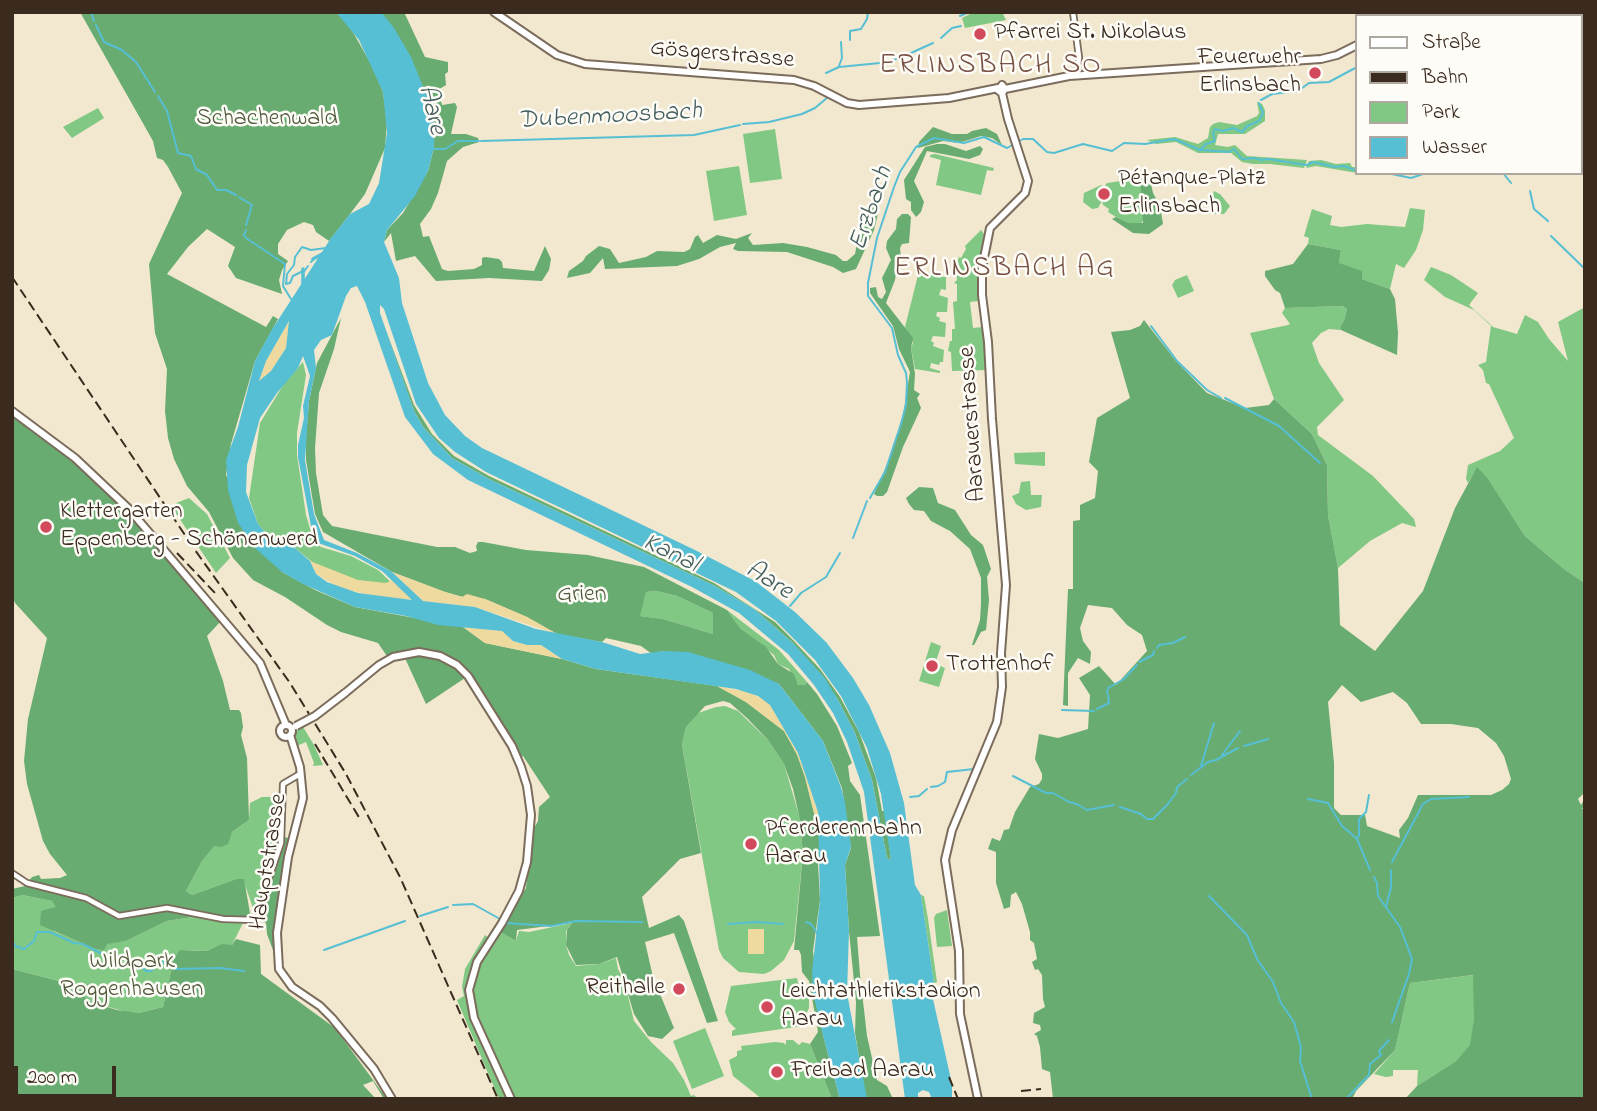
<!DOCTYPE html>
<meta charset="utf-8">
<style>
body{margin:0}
#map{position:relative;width:1597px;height:1111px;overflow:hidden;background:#f1e8cf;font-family:"Indie Flower",sans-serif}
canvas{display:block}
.frame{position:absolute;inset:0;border:14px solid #3b2a1e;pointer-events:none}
.legend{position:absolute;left:1355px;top:14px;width:228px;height:161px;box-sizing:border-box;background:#fdfcf7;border:2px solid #afa8a0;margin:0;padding:9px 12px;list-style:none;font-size:21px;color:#3b2a1e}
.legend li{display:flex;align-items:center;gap:14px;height:35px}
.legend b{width:35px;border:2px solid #afa8a0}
.scale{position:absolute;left:14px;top:1066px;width:102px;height:32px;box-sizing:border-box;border:4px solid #3b2a1e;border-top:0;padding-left:9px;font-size:21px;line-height:24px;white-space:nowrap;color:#3b2a1e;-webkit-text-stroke:5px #fdfcf7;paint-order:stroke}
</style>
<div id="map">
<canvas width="1597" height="1111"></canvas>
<div class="frame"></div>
<ul class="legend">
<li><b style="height:9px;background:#fff"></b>Straße</li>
<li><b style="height:9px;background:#3b2a1e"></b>Bahn</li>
<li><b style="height:19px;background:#80c883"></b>Park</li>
<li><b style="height:19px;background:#57bfd4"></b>Wasser</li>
</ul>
<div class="scale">200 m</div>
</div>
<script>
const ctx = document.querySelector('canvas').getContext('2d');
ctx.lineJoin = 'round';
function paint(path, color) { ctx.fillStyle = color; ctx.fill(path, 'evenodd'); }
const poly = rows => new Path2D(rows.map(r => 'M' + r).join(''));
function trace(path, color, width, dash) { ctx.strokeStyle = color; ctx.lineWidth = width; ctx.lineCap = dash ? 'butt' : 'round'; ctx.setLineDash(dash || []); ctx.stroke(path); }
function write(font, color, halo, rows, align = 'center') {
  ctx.font = font + ' "Indie Flower",sans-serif'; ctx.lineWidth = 5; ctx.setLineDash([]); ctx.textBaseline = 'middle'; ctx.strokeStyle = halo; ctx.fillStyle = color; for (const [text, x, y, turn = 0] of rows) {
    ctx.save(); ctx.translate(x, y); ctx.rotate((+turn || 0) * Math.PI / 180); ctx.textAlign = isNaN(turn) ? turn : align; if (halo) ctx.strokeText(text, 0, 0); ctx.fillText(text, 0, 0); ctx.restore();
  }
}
paint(poly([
 [974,12,1004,12,1003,14,1006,20,965,28,962,18],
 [1257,102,1262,104,1265,110,1265,121,1245,134,1218,134,1215,145,1228,147,1235,145,1247,156,1307,160,1304,168,1270,164,1253,164,1242,162,1231,153,1198,153,1176,142,1156,144,1147,140,1175,137,1198,144,1208,138,1210,127,1213,124,1219,122,1237,125,1257,116,1259,113],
 [98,108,104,118,72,138,63,127],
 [775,129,782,179,750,183,743,134],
 [935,154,994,168,993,171,987,170,981,195,936,185,941,160,930,157,930,155],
 [1321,160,1336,164,1350,163,1352,167,1357,167,1357,173,1316,166,1306,168,1309,161],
 [739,166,747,215,714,221,706,171],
 [1140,178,1144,218,1141,224,1129,223,1116,217,1108,212,1109,209,1103,205,1102,201,1098,208,1092,209,1083,202,1084,193,1101,185,1104,187,1107,183],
 [1214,191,1220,194,1230,206,1224,214,1208,214],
 [1410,208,1425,210,1423,230,1416,250,1404,268,1396,264,1390,289,1362,279,1339,263,1341,250,1308,244,1309,238,1304,236,1312,209,1332,216,1330,225,1341,227,1367,224,1405,227],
 [981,230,984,234,978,280,979,301,970,302,973,328,983,327,986,370,952,371,951,352,948,351,950,341,952,341,952,329,955,329,953,302,957,301,957,284,954,283,957,280,956,265,959,257,961,258,966,249,965,246],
 [1431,267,1451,275,1478,293,1469,305,1493,327,1517,334,1525,315,1538,322,1549,339,1568,361,1558,322,1585,307,1585,583,1564,569,1525,536,1487,477,1477,468,1468,483,1466,479,1468,465,1500,451,1514,438,1489,384,1486,383,1483,370,1478,365,1486,362,1491,326,1474,310,1445,297,1424,280],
 [919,271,949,278,946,278,946,290,941,289,939,295,948,298,947,312,937,312,936,316,940,318,939,321,946,323,945,337,933,336,931,341,934,343,933,346,944,350,943,362,940,362,939,365,931,363,930,368,940,371,940,373,915,369,911,348,913,343,905,327],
 [1187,275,1194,291,1178,298,1172,285,1175,280],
 [1341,306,1347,309,1344,321,1341,325,1341,330,1329,329,1321,333,1312,343,1319,363,1344,400,1317,427,1318,435,1373,476,1414,519,1416,527,1402,523,1370,541,1338,568,1328,515,1327,465,1312,434,1274,399,1250,333,1288,325,1290,324,1282,313,1285,308],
 [303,362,306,375,297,433,297,455,306,515,314,542,321,547,351,556,378,570,408,598,343,587,295,548,268,536,258,524,249,498,260,423,285,382],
 [1045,452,1045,466,1015,464,1014,453],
 [1030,481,1031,495,1042,495,1041,507,1026,510,1016,504,1012,496,1019,493,1021,482],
 [189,498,207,514,230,558,216,573,173,509,176,503],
 [656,591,677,596,713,613,713,634,663,619,639,616,646,592],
 [727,610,779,650,807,682,805,685,798,685,789,669,778,664,774,655,741,629],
 [931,642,941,646,935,664,945,668,939,687,919,681],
 [725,706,738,711,768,740,784,764,799,815,803,853,794,941,784,960,771,971,764,974,739,972,723,958,719,950,682,745,686,727,698,713,716,707],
 [303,727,314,745,323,765,313,766,314,763,306,742,299,745,298,749,293,737,296,731],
 [262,797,278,797,278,844,261,888,258,911,254,911,243,879,236,879,192,895,186,891,202,861,214,845,249,820,250,803],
 [22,895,52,901,57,907,53,931,88,945,126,941,167,921,199,916,243,923,232,945,222,945,207,951,186,950,174,958,163,1007,139,1013,127,1012,94,1003,59,981,12,969,12,898],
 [921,895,924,896,928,919,937,982,934,983],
 [947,910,952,946,937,947,934,918,936,914],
 [572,923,566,931,566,945,569,955,576,966,599,964,616,958,618,969,624,980,634,1021,651,1042,673,1063,684,1080,691,1096,694,1095,698,1099,513,1099,477,1019,471,990,481,958,500,932,516,941,519,931,529,932],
 [485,935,490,939,473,966,468,979,467,1001,473,1021,509,1099,499,1099,457,1000,464,996,462,987,465,969],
 [1474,975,1474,1018,1471,1045,1456,1061,1417,1086,1418,1070,1393,1070,1393,1076,1386,1077,1374,1074,1395,1050,1410,983],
 [797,978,798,983,806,992,809,1000,809,1008,803,1021,803,1026,732,1036,732,1031,736,1029,729,1022,725,1012,731,986],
 [705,1028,724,1076,692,1089,673,1041],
 [786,1040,793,1040,799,1045,802,1042,810,1044,832,1099,762,1099,733,1076,729,1060,737,1056,737,1051,742,1050,741,1046,775,1042,784,1043,786,1045]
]), '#80c883');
paint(poly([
 [80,12,336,12,350,27,371,64,383,92,387,122,385,148,365,194,350,214,329,241,316,232,313,225,304,222,287,230,278,244,278,254,288,261,282,270,279,280,282,294,236,278,228,266,235,247,207,229,188,247,167,274,266,327,273,316,278,319,255,361,231,444,226,475,282,572,315,590,355,607,463,627,485,643,562,659,596,669,717,686,746,702,784,731,797,753,805,777,820,837,818,863,820,900,813,951,823,1035,840,1099,832,1099,810,1044,818,1032,809,981,802,972,801,955,799,950,794,950,803,853,799,815,793,789,784,764,768,740,747,718,730,703,723,701,705,706,686,727,682,745,701,853,680,859,642,897,649,928,679,915,684,921,718,1021,707,1023,674,933,645,942,653,977,674,1028,662,1039,648,1036,634,1014,617,957,599,964,576,965,566,945,567,930,572,923,517,930,516,941,500,932,526,888,533,830,538,821,539,807,550,797,523,756,518,759,468,676,426,704,404,656,389,659,378,643,341,632,327,625,285,597,253,580,233,558,209,512,187,486,174,459,168,438,165,411,167,369,155,333,149,264,182,193,168,167,163,160,157,158,153,141],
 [381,12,404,12,425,57,448,62,448,72,445,74,446,85,438,90,442,105,455,103,457,107,451,134,466,134,478,138,479,142,463,147,447,161,438,193,431,209,420,224,423,237,429,236,442,269,448,271,474,269,482,265,482,258,485,257,499,259,502,262,503,268,534,271,545,246,551,259,549,270,542,281,489,278,436,281,415,256,396,261,391,233,384,242,387,230,403,213,428,171,434,147],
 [933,127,952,134,967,134,972,131,986,128,997,134,1002,145,992,138,981,136,959,143,943,141,918,148,919,142],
 [937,144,945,144,966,151,980,146,983,149,980,155,969,159,927,151,914,181,924,202,921,212,916,217,911,210,911,202,906,199,904,180,925,147],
 [1140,178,1150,179,1153,193,1160,206,1163,224,1149,234,1133,233,1112,219,1116,217,1129,223,1143,223],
 [872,205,880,206,874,230,856,269,843,273,833,267,787,252,738,251,733,249,736,243,720,247,699,259,677,266,605,269,603,258,590,273,567,278,569,271,583,261,586,256,599,246,610,249,619,263,646,257,657,251,684,252,690,249,695,237,698,235,703,243,717,235,736,239,752,233,748,238,753,245,783,243,807,247,836,255,843,261,847,261,855,254,859,233,868,223],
 [902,214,908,214,911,217,909,243,902,244,900,248,901,258,898,259,895,280,886,303,913,338,911,348,915,374,914,390,920,394,917,398,921,408,903,447,887,492,883,496,877,496,874,494,888,462,903,415,910,372,899,349,893,326,870,293,870,288,876,287,878,297,882,299,886,292,882,278,891,260,886,248,887,241,896,229,897,219],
 [1308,244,1341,250,1339,263,1362,271,1362,279,1390,289,1395,299,1398,333,1397,355,1341,330,1341,325,1344,321,1347,309,1342,306,1285,308,1280,293,1275,290,1265,276,1265,271,1293,264],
 [341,318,334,349,319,393,315,448,316,473,323,515,332,526,437,547,455,547,470,553,477,551,476,546,478,542,483,542,526,550,588,555,644,567,727,610,741,629,766,647,778,664,794,674,798,685,805,685,807,682,817,694,837,726,852,763,848,766,850,781,860,795,880,936,857,937,860,975,867,1036,877,1080,887,1086,893,1099,867,1099,865,1093,855,1033,856,1002,849,931,845,865,851,848,842,788,823,741,779,684,664,651,652,654,641,646,606,638,602,642,557,634,527,617,485,599,463,597,445,592,392,572,323,532,315,514,306,460,306,436,309,401,317,363],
 [656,591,677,596,713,613,713,634,663,619,640,616,646,592],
 [382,320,414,405,432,434,454,456,489,476,714,583,775,622,793,640,820,669,840,697,859,732,876,778,882,811,885,811,891,860,887,858,872,780,855,733,837,698,793,643,754,609,713,585,489,479,452,458,424,428,414,411],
 [1144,320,1176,361,1207,393,1245,408,1269,405,1274,399,1312,434,1327,465,1328,515,1338,568,1340,625,1375,651,1423,591,1455,508,1477,467,1487,477,1525,536,1564,569,1585,583,1585,792,1578,799,1581,805,1585,798,1585,805,1582,809,1585,809,1585,1099,1405,1099,1417,1086,1456,1061,1470,1045,1474,1018,1473,975,1410,983,1395,1050,1356,1091,1352,1099,1053,1099,1050,1072,1042,1069,1040,1047,1037,1036,1034,1034,1041,1030,1040,1025,1033,1023,1034,1013,1045,1007,1043,999,1042,975,1038,969,1035,970,1032,962,1037,959,1034,943,1030,940,1030,932,1022,904,1016,892,1011,895,1010,907,1004,909,996,883,996,852,988,849,992,838,1000,841,1004,830,1009,829,1015,812,1030,787,1039,784,1042,779,1042,774,1035,759,1039,734,1058,738,1088,729,1090,695,1079,678,1099,666,1116,685,1147,651,1142,635,1127,625,1112,608,1088,605,1080,628,1083,641,1091,652,1090,664,1078,658,1068,673,1068,706,1063,705,1068,589,1073,589,1073,521,1080,520,1080,505,1095,498,1098,471,1089,462,1097,418,1130,398,1111,332,1130,330,1140,326],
 [1342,685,1361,702,1393,692,1407,703,1421,724,1451,724,1478,728,1496,743,1504,756,1511,779,1509,784,1502,790,1491,795,1418,795,1408,818,1399,830,1400,838,1367,826,1365,815,1341,815,1334,808,1334,763,1328,702],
 [12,415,54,445,116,501,221,621,207,636,223,681,230,710,239,710,241,713,243,727,241,735,247,758,249,820,232,832,228,844,221,847,214,846,202,861,186,891,192,895,236,879,244,879,251,919,243,923,199,916,167,921,126,941,107,944,104,950,96,949,40,925,41,911,56,907,52,901,22,895,12,898,12,889,25,886,32,877,39,875,41,879,60,878,67,875,50,854,43,841,27,784,24,761,28,719,47,638,15,603,12,595],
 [919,487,933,488,938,503,955,510,971,535,983,545,991,569,987,577,989,600,986,630,981,632,974,645,972,645,980,620,981,603,981,578,970,549,950,531,931,521,924,511,914,510,909,504,906,498],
 [284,837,288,838,274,930,274,953,267,934,266,923,262,920,274,870,283,848],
 [236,939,260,945,261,974,335,1028,387,1099,384,1099,373,1081,363,1085,376,1099,12,1099,12,969,59,981,94,1003,117,1010,139,1013,163,1007,174,958,180,950,207,951,222,944,232,945]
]), '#68ac71');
paint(poly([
 [290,320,286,348,271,371,259,382,266,361],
 [310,561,358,580,386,583,392,580,413,600,378,597,340,588,316,574],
 [392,572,445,592,462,597,467,594,485,599,527,617,557,634,475,607,423,601],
 [463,627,502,631,513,641,527,645,541,645,562,659,485,643],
 [717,686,748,692,765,700,770,705,798,753,818,812,820,837,805,777,797,755,784,731,746,702],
 [748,929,764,929,764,954,748,954]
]), '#eeda9e');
paint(poly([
 [336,12,381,12,394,28,411,57,429,101,434,122,434,147,428,171,415,196,387,230,384,242,399,278,402,303,428,383,445,415,465,436,482,448,697,551,755,581,795,612,826,642,853,678,869,705,890,753,904,803,915,885,921,895,934,983,933,999,952,1084,952,1099,932,1099,929,1092,923,1090,918,1093,918,1099,905,1099,864,792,847,742,833,713,814,685,788,654,739,613,692,587,468,480,433,454,405,417,365,302,357,286,351,288,346,296,332,335,321,340,314,350,316,368,309,401,305,460,314,514,324,540,357,553,392,572,423,601,475,607,536,629,602,642,640,654,664,651,688,652,750,670,779,684,823,741,841,787,845,803,851,847,845,865,849,931,847,993,867,1099,840,1099,823,1035,813,993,812,972,820,900,818,812,798,753,770,705,758,696,736,689,596,669,562,659,541,645,527,645,513,641,502,631,438,625,406,616,355,607,303,584,282,572,255,548,238,523,228,490,226,460,238,427,255,361,271,331,331,238,350,214,369,204,379,183,387,133,383,92,359,40],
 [380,305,384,309,416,404,439,438,455,452,486,472,736,592,776,621,815,660,841,696,867,748,881,794,891,860,887,858,872,780,855,733,837,698,824,677,793,643,754,609,713,585,489,479,452,458,424,428,414,411,380,313],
 [289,321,286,348,271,371,259,381,266,361],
 [303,356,310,376,303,406,304,418,298,445,298,457,313,537,318,543,355,556,382,571,412,600,358,593,327,582,316,574,310,561,295,548,268,536,258,524,246,492,247,465,260,418,277,393,298,368]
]), '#57bfd4');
trace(poly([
 [91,12,94,21],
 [960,16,969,12],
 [96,25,104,42,122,50,136,62,155,92],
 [941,38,952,28,961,26],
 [850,40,850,31,861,29,867,19,868,12],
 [839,66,842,58,841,42],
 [826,73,839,67,880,63,900,58,933,43],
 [158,96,167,111,178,153,191,156,196,169,207,175,217,190,226,190,236,195],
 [1261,100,1272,94,1298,91,1309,83,1329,82,1357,67],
 [743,124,769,122,802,114,815,108,828,97],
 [481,141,694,135,740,125],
 [433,149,445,149,458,141,479,141],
 [1201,150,1229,152,1234,149,1242,159,1255,158,1261,160,1268,159,1307,165,1313,162,1335,167,1344,166,1357,171],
 [1387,173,1411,178,1426,173],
 [1488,173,1503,173,1511,183],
 [1530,191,1534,209,1548,221],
 [239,197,252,205,246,225],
 [246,230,244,235,246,238,285,264,283,286,291,299],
 [1551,236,1585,269],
 [311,262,314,259],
 [303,271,293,276,290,283,286,284,287,274,294,265,295,257,302,247,311,250,326,248],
 [303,273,308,266],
 [1151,326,1177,361,1207,390,1221,398],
 [1225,398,1279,426,1320,463],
 [870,498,885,472,901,424,906,405,907,382,906,373,898,355,892,328,868,296,868,283,877,238,894,187,900,172,916,147,934,138,964,143,984,137,1007,148,1023,139,1033,139,1047,152,1054,153,1083,144,1112,151,1124,143,1145,144,1174,139,1200,150,1206,144,1215,141,1213,133,1215,129,1223,131,1233,128,1242,132,1247,126,1259,121,1263,113,1259,103],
 [853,538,867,501],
 [790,606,801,593,826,577,840,553],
 [1157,648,1159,645,1173,643,1185,637],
 [1139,662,1153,655,1154,651],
 [1107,693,1108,688,1124,679,1137,665],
 [1097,709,1109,703,1108,695],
 [1062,710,1094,711],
 [1244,746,1268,739],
 [1222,755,1240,731],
 [1201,766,1214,723],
 [1191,775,1208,762,1216,760,1238,748],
 [1013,776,1046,793,1053,793,1069,802,1077,804,1087,810,1114,805],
 [931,787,938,786,945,782,947,772,974,769],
 [1369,795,1366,812,1359,819,1359,835,1357,839,1370,870],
 [910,797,919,796,927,789],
 [1308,799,1328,803,1342,826,1356,838],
 [1120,807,1141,814,1147,819,1153,819,1167,805,1176,793,1177,787,1187,779],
 [1392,862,1423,804,1431,799,1469,797],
 [1374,877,1377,883,1378,896,1400,927,1412,959,1409,974,1392,1022],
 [1209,896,1247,935,1257,959,1273,982,1281,1003,1294,1022,1301,1047,1300,1061,1312,1099],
 [453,905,473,904,500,919],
 [1386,907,1391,887,1391,870],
 [420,916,448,907],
 [806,922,811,924,817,933],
 [506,923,551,926,576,921,642,922],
 [728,924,757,922,783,924],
 [12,940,15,946,24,949,34,941,37,932,50,932,74,943,83,944,114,960,129,957,146,971,151,971,161,961,175,969,220,968,244,971],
 [324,950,405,921],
 [1346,1099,1369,1075,1370,1064,1381,1055,1379,1051,1389,1040]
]), '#57bfd4', 2);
trace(poly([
 [313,259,324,253],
 [303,285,303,269]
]), '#57bfd4', 3.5);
const minor = poly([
 [1073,12,1079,57,1077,76],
 [12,873,27,883,86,898,119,916,167,908,223,919,254,920,260,915,269,878,281,843,283,784,300,774]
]);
const major = poly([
 [494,12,557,55,585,64,794,80,814,86,847,103,859,105,949,98,998,88],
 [1499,16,1510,12],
 [1005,89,1069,76,1321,59,1337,55,1357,45],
 [12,411,75,458,129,509,260,663,286,725],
 [345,693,379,665,393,657,419,652,440,656,457,665,468,676,512,746,521,767,527,786,531,815,527,862,519,891,502,923,477,962,469,990,474,1018,511,1099],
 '280 731a6 6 0 1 1 12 0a6 6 0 1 1-12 0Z',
 [290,735,300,767,303,798,288,857,277,933,279,969,292,987,320,1006,332,1018,374,1069,392,1099],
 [978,1099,960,1014,959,951,945,860,952,830,997,722,1002,687,1001,653,1006,585,992,419,988,342,982,295,982,268,990,228,1025,193,1028,181,1008,119,1002,93,998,90,1002,85,1005,89,1002,93]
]);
trace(minor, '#7b6c5c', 8);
trace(major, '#7b6c5c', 10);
trace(minor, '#fff', 4.5);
trace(major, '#fff', 6);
trace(poly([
 [12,277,195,550,290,683,346,774,400,877,498,1099],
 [177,553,215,593],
 [315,744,360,819],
 [949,1077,958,1099],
 [1021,1091,1041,1089]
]), '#3b2a1e', 2, [10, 5]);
const majorBridge = poly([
 [296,726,315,716,345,693]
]);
trace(majorBridge, '#7b6c5c', 10, []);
trace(majorBridge, '#fff', 6);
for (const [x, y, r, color] of [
 [980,34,7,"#d1495b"],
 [1315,73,7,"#d1495b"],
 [1104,194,7,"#d1495b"],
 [46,527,7,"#d1495b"],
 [932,666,7,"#d1495b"],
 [751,844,7,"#d1495b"],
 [679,989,7,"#d1495b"],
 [767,1007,7,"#d1495b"],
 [777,1072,7,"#d1495b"]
]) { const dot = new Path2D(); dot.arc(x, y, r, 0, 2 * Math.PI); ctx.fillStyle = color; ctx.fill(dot); trace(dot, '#fdfcf7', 2.5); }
write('24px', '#3b2a1e', '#fdfcf7', [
 ["Pfarrei St. Nikolaus",994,34],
 ["Feuerwehr",1301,59,"right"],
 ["Erlinsbach",1301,87,"right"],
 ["Pétanque-Platz",1118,180],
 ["Erlinsbach",1118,208],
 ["Klettergarten",60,513],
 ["Eppenberg - Schönenwerd",60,541],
 ["Trottenhof",946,666],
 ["Pferderennbahn",765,830],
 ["Aarau",765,858],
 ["Reithalle",665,989,"right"],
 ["Leichtathletikstadion",781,993],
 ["Aarau",781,1021],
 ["Freibad Aarau",791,1072]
], 'left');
write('24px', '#3b2a1e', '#fdfcf7', [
 ["Gösgerstrasse",722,56,5],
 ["Aarauerstrasse",974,424,-94],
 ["Hauptstrasse",270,862,-81]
]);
write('24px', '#50593c', '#fdfcf7', [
 ["Schachenwald",267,120],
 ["Grien",582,596],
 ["Wildpark",132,963],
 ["Roggenhausen",132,991]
]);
write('italic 26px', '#455e5e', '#fdfcf7', [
 ["Aare",430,110,76],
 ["Dubenmoosbach",610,118,-3],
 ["Erzbach",873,209,-71],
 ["Kanal",670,555,26],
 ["Aare",768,582,32]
]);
ctx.letterSpacing = '2px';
write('28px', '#795246', '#fdfcf7', [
 ["ERLINSBACH SO",991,67],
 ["ERLINSBACH AG",1005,270]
]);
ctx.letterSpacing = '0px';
</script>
